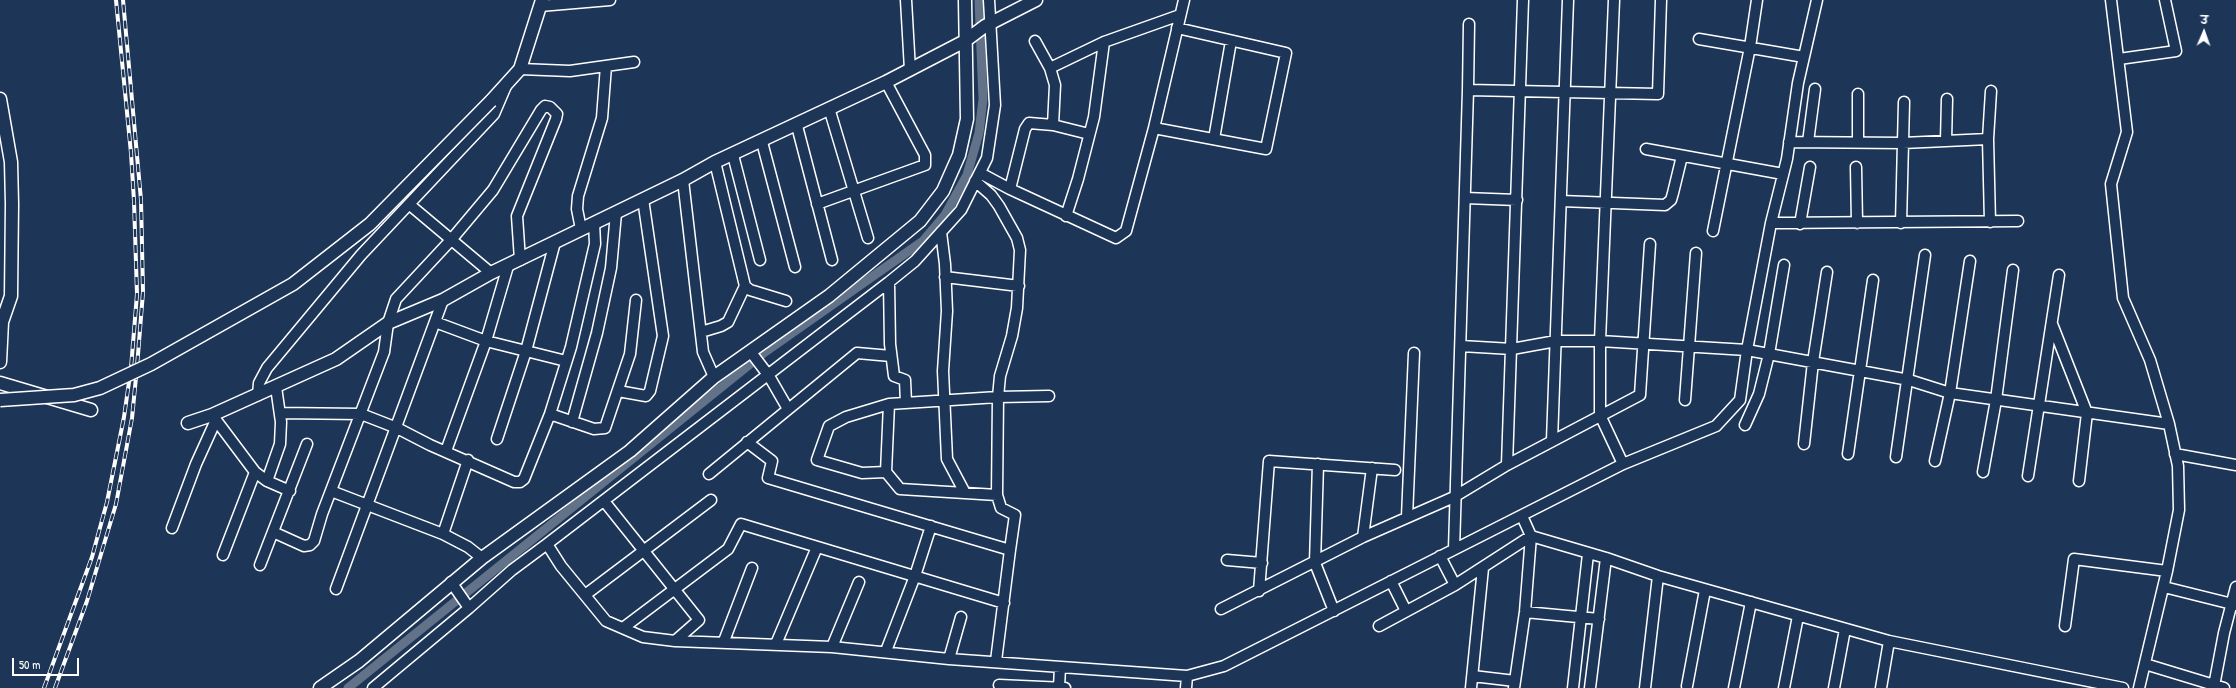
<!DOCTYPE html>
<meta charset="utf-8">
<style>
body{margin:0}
#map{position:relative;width:2236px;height:688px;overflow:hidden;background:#1d3557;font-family:"Patrick Hand","Playpen Sans Deva",sans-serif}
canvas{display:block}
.north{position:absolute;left:2184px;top:12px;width:40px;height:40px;-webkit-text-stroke:3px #1d3557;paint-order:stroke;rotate:2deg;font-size:11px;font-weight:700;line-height:16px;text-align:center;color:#fff}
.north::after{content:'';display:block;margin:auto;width:14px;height:18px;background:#fff;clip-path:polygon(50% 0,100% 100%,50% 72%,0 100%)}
.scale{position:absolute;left:12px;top:658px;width:67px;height:18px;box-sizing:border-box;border:2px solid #fff;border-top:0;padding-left:5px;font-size:12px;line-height:14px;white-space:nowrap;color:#fff;-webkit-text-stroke:3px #1d3557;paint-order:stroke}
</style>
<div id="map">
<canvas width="2236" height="688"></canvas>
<div class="north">उ</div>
<div class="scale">50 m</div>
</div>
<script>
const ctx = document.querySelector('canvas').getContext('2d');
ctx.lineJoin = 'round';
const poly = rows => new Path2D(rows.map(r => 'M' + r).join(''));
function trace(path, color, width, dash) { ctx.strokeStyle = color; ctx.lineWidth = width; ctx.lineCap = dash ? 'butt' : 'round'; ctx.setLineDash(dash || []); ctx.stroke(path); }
trace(poly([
 [348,688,765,352,923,241,945,215,967,175,979,133,983,99,979,0]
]), '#617289', 9);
const minor = poly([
 [906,0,910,70],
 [1614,0,1600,341,1600,415,1623,464],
 [2111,0,2127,132,2111,184,2123,298,2150,360,2169,424,2178,466,2179,510,2167,571,2139,688],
 [540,6,610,0],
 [1699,39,1804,57],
 [1035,41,1050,68,1055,85,1053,125],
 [2119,59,2176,51,2165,0],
 [1050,68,1104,42,1180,15],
 [520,69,570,71,634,62],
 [1468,90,1469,24],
 [829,108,868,238],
 [797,126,832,260],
 [1154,128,1266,149,1286,53,1177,28],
 [1214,139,1231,41],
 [1988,139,1990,222],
 [1946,141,1947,99],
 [762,142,795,267],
 [1789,142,1903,143,1988,139,1991,91],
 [1808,142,1815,89],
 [1858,143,1858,94],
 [1646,149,1783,174],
 [733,155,760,260],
 [715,162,745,286,750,290,786,301],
 [1856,167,1857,223],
 [980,173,1010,189,1116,238,1126,231,1154,128,1184,0],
 [683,180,703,352,714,377],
 [1010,189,1025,129,1029,123,1053,125,1089,134],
 [1465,198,1517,200],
 [1561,201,1665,205,1671,200,1673,193,1682,156],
 [817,204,925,165,925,155,886,82],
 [410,205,491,273],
 [1066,216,1078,179,1094,117,1104,42],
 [1771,223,2018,221],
 [1901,223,1904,102],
 [1800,224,1810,167],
 [581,229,577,209,578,196,602,118,606,66],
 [1713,231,1750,47,1757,0],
 [941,232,945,264,947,311,943,371,947,459,965,493],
 [945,277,1019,286],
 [889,282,890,344,894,376,905,380,906,403],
 [435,322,486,341,566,361],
 [2052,324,2087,413,2079,481],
 [701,332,721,326,728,322,745,286],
 [1461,346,1512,349,1556,341,1600,341,1747,350,1909,380,1950,393,2169,424],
 [750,351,769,376,788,409],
 [618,391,646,396,650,391,663,336,643,199],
 [258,395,259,383,267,368,361,255,494,114,506,86],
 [1685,400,1696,253],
 [280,413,361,414,397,428,430,445,514,482,520,482,524,479,550,414,571,347,595,244,594,223],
 [550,414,594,429,605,428,630,354,636,300],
 [213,416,255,472,267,481,290,491],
 [572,422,597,333,611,268,616,213],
 [1745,425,1759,394,1769,354,1784,265],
 [497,439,526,351,555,242],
 [1552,441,1568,0],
 [747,442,772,461,768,478,1010,550,1015,515,1001,508,997,495,998,397,1000,376,1012,336,1017,308,1020,250,1017,238,999,206,991,195,975,181],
 [1804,444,1813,362,1827,272],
 [446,451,486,341,508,266],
 [1848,454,1873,280],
 [2175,454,2236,465],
 [1896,457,1925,255],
 [1935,461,1950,393,1970,261],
 [1318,464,1315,563,1334,611],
 [1507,465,1523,0],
 [886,472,889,404],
 [1983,472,1996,400,2013,270],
 [709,474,857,353,891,356],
 [2028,476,2059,275],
 [267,481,280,444,281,422,276,387],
 [331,491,443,534,468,547,482,558],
 [997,495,900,489,886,472,862,473,817,460,829,426,846,417,889,404,998,397,1049,396],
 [604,501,699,620,675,641],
 [1407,517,1414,353],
 [172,528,196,464,216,420],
 [273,532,304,546,310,545,314,541,322,514,384,352,388,323,396,299,451,240,493,190,541,110,545,106,550,107,557,114,556,119,517,216,520,260],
 [443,534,468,460],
 [1363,537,1372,468],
 [547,544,889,282,915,261,961,210,987,158,995,105,989,0],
 [1454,549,1468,90,1658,94,1661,0],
 [223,555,255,472],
 [1440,556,1455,585],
 [1227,560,1262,563],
 [260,565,307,444],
 [1391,581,1406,611],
 [451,582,469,608,512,570,547,544,561,566,606,621,643,637,675,641,832,647,949,659,1187,676,1224,666,1623,464,1716,426,1740,400,1747,350,1771,223,1787,159,1798,83,1817,0],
 [2164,587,2236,605],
 [336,589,443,300],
 [1259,591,1269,461,1395,470],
 [585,595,711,500],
 [1221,609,1363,537,1454,497,1507,465,1640,395,1650,244],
 [1525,612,1599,619],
 [1379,626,1455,585,1531,536,1606,558,1658,576,1889,641,2123,688],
 [2065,626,2074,559,2167,571],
 [623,628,728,549,741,524,1004,603],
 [724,641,752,568],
 [776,644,817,547],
 [832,647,859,582],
 [886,651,915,576,931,526],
 [949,659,961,617],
 [996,661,1010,550],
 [2145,664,2224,688],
 [1473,676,1515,681],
 [999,685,1065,688],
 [1687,686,1705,590],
 [2214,686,2224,633,2236,587],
 [373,688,469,608],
 [1059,688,1060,667],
 [1186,688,1187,676],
 [1471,688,1483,568],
 [1514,688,1525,612,1531,536,1522,516],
 [1573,688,1588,554],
 [1590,688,1606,558],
 [1645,688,1658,576],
 [1734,688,1751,602],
 [1784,688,1798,616],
 [1834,688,1845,629],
 [1881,688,1889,641]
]);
const tertiary = poly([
 [0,99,11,162,12,204,11,296,2,322,0,362],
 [491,101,520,69,542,0],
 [0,383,91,410],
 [188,423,212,415,336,359,388,323,443,300,491,273,683,180,715,162,886,82,965,41,985,26,1036,0],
 [320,688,359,661,482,558,630,451,714,377,829,296,920,221,943,191,959,155,967,119,965,0]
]);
trace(minor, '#fff', 13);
trace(tertiary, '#fff', 15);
trace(minor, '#1d3557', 10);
trace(tertiary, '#1d3557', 12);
const rail = poly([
 [44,688,92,557,107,502,124,417,131,368,137,294,134,201,131,153,116,0],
 [55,688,87,601,116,504,132,418,137,367,143,292,141,200,123,0]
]);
trace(rail, '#fff', 4);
trace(rail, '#1d3557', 2.5, [8]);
const tertiaryBridge = poly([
 [0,400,74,395,100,388,151,364,293,284,370,224,491,101]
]);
trace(tertiaryBridge, '#fff', 15, []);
trace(tertiaryBridge, '#1d3557', 12);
</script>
